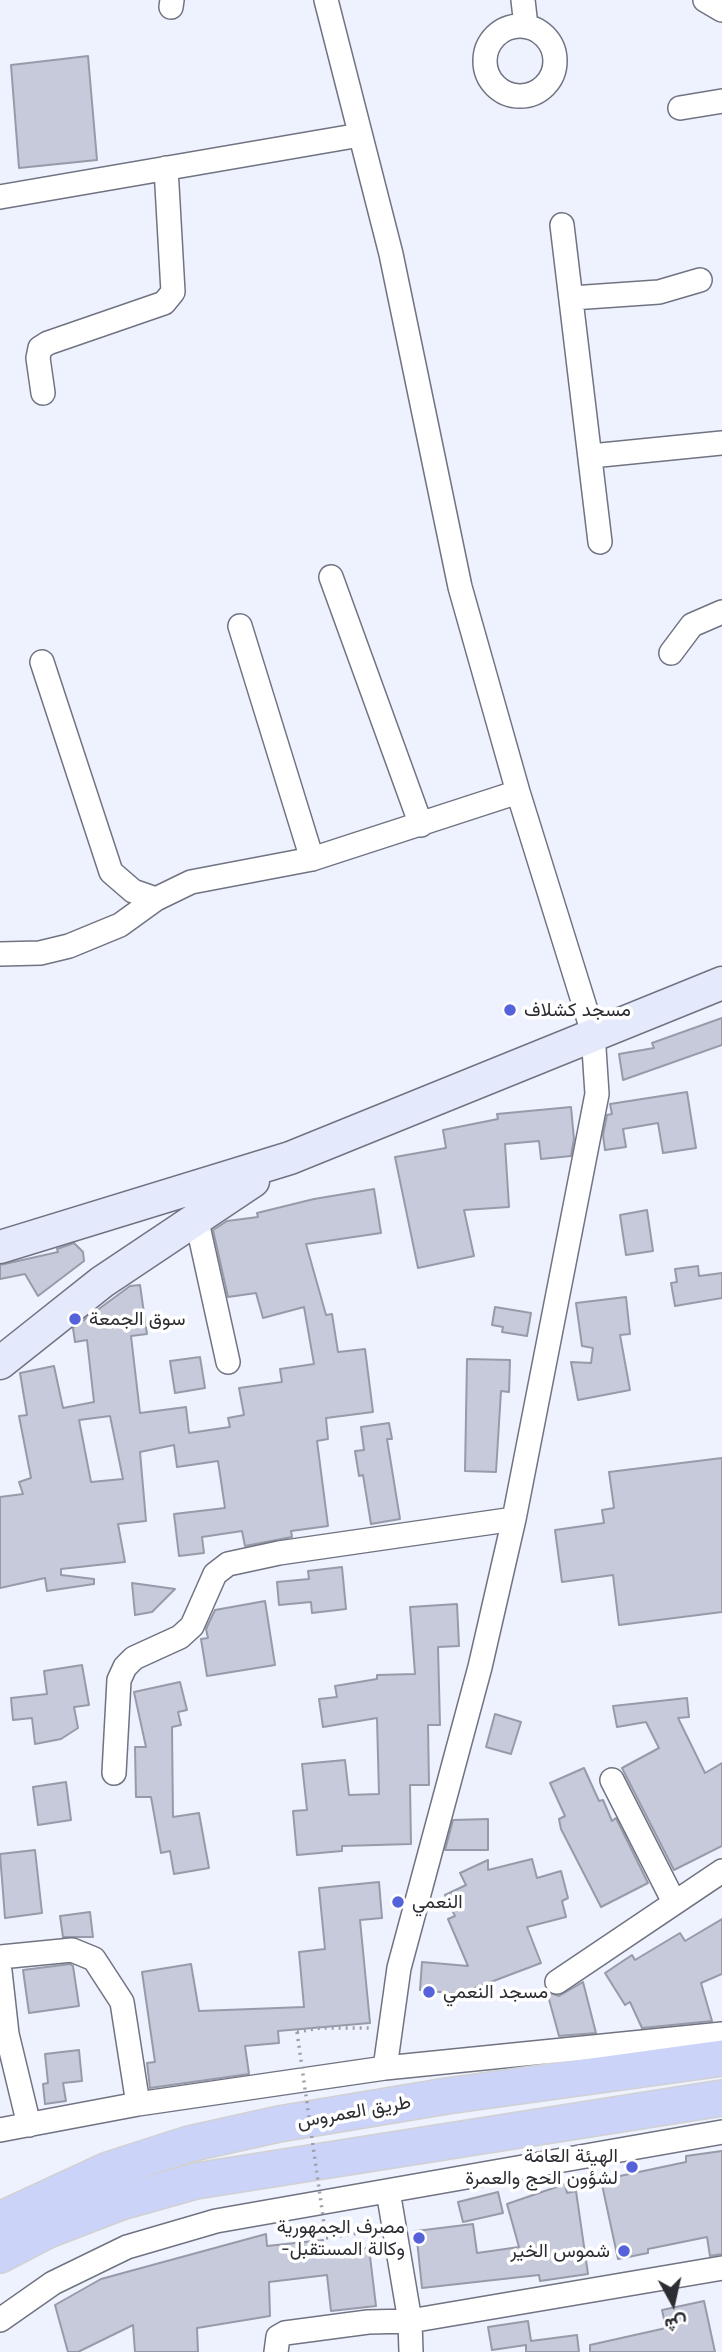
<!DOCTYPE html>
<meta charset="utf-8">
<style>
body{margin:0}
#map{position:relative;width:722px;height:2352px;overflow:hidden;background:#eef1fe;font-family:Inter,Vazirmatn,sans-serif}
canvas{display:block}
.north{position:absolute;left:638px;top:2268px;width:70px;height:70px;-webkit-text-stroke:5px #fff;paint-order:stroke;rotate:172deg;font-size:19px;font-weight:700;line-height:28px;text-align:center;color:#2c2d33}
.north::after{content:'';display:block;margin:auto;width:24px;height:32px;background:#2c2d33;clip-path:polygon(50% 0,100% 100%,50% 72%,0 100%)}
</style>
<div id="map">
<canvas width="722" height="2352"></canvas>
<div class="north">ش</div>
</div>
<script>
const ctx = document.querySelector('canvas').getContext('2d');
ctx.lineJoin = 'round';
function paint(path, color) { ctx.fillStyle = color; ctx.fill(path, 'evenodd'); }
const poly = rows => new Path2D(rows.map(r => 'M' + r).join(''));
function trace(path, color, width, dash) { ctx.strokeStyle = color; ctx.lineWidth = width; ctx.lineCap = dash ? 'butt' : 'round'; ctx.setLineDash(dash || []); ctx.stroke(path); }
function write(font, color, halo, rows, align = 'center') {
  ctx.font = font + ' Inter,Vazirmatn,sans-serif'; ctx.lineWidth = 7; ctx.setLineDash([]); ctx.textBaseline = 'middle'; ctx.strokeStyle = halo; ctx.fillStyle = color; for (const [text, x, y, turn = 0] of rows) {
    ctx.save(); ctx.translate(x, y); ctx.rotate((+turn || 0) * Math.PI / 180); ctx.textAlign = isNaN(turn) ? turn : align; if (halo) ctx.strokeText(text, 0, 0); ctx.fillText(text, 0, 0); ctx.restore();
  }
}
const building = poly([
 [88,56,97,160,19,168,11,65,88,56],
 [722,1018,722,1045,623,1080,619,1054,654,1048,652,1043,722,1018],
 [687,1092,696,1148,663,1153,658,1123,623,1129,626,1147,605,1150,603,1135,607,1115,612,1114,610,1104,687,1092],
 [571,1107,574,1139,571,1156,541,1159,539,1141,505,1144,509,1207,464,1210,474,1256,418,1268,395,1157,446,1148,443,1130,498,1119,497,1114,571,1107],
 [374,1189,381,1233,306,1244,326,1315,332,1314,338,1352,365,1349,373,1412,326,1418,328,1439,317,1441,328,1526,291,1531,292,1537,245,1546,242,1531,202,1537,204,1553,179,1556,174,1514,225,1508,218,1461,177,1467,174,1445,140,1452,146,1521,118,1524,125,1562,61,1569,61,1575,94,1579,94,1584,47,1591,45,1578,0,1588,0,1497,23,1494,19,1482,31,1478,19,1416,27,1415,20,1373,54,1366,63,1408,94,1402,87,1340,75,1342,73,1328,130,1286,140,1285,147,1334,131,1336,140,1413,186,1407,189,1433,230,1427,228,1418,244,1415,239,1388,282,1382,280,1369,314,1364,304,1307,263,1318,256,1293,228,1297,213,1230,227,1221,258,1217,257,1213,314,1199,374,1189],
 [110,1416,123,1479,91,1482,79,1420,110,1416],
 [647,1210,653,1251,626,1255,620,1215,647,1210],
 [74,1243,83,1252,84,1261,38,1296,25,1274,0,1279,0,1265,58,1252,57,1249,74,1243],
 [698,1266,699,1276,722,1273,722,1298,675,1306,671,1283,677,1282,675,1269,698,1266],
 [626,1297,630,1334,620,1335,630,1390,578,1400,571,1362,591,1363,593,1348,582,1346,576,1303,626,1297],
 [495,1307,531,1313,527,1336,502,1332,503,1327,492,1325,495,1307],
 [200,1357,205,1388,175,1393,170,1361,200,1357],
 [467,1359,510,1360,509,1392,501,1391,496,1472,465,1471,467,1359],
 [389,1423,392,1439,387,1439,400,1519,371,1524,363,1475,359,1476,355,1451,364,1450,361,1427,389,1423],
 [722,1458,722,1612,619,1625,613,1575,562,1582,555,1530,604,1523,602,1510,614,1508,609,1472,722,1458],
 [342,1567,346,1609,312,1613,311,1602,279,1605,277,1582,309,1579,308,1571,342,1567],
 [132,1583,175,1589,152,1612,135,1615,132,1583],
 [265,1601,275,1665,207,1676,201,1639,208,1638,206,1629,215,1610,265,1601],
 [457,1604,459,1646,438,1647,440,1725,428,1725,429,1785,410,1785,411,1844,342,1846,342,1851,297,1855,293,1811,307,1810,302,1764,345,1760,349,1795,379,1794,377,1718,323,1727,319,1699,337,1697,335,1686,377,1679,377,1675,415,1674,410,1607,457,1604],
 [82,1665,89,1705,74,1707,78,1728,61,1739,35,1744,32,1718,13,1720,11,1698,47,1694,44,1671,82,1665],
 [180,1682,187,1710,178,1712,181,1725,172,1727,173,1817,199,1813,209,1868,174,1874,170,1851,161,1853,151,1797,136,1797,135,1747,146,1747,134,1692,180,1682],
 [687,1698,689,1717,678,1718,705,1773,722,1763,722,1846,674,1870,622,1768,659,1748,646,1722,617,1727,613,1706,687,1698],
 [495,1714,521,1722,511,1754,486,1747,495,1714],
 [584,1768,599,1801,603,1800,612,1821,616,1818,648,1883,601,1907,561,1829,559,1819,565,1816,550,1783,584,1768],
 [66,1782,71,1820,38,1825,33,1787,66,1782],
 [488,1819,488,1850,445,1850,453,1820,488,1819],
 [35,1850,42,1913,5,1918,0,1854,35,1850],
 [532,1859,537,1878,561,1871,568,1898,562,1901,566,1917,527,1927,541,1963,459,1994,420,1990,422,1962,468,1966,448,1919,455,1916,445,1895,466,1885,460,1873,488,1860,488,1870,532,1859],
 [379,1882,382,1918,360,1920,370,2023,278,2031,279,2043,245,2046,249,2074,150,2088,147,2063,155,2062,142,1972,191,1964,199,2011,304,2007,299,1952,325,1949,319,1888,379,1882],
 [90,1912,93,1937,63,1937,60,1916,90,1912],
 [722,1919,722,1974,701,1983,712,2021,642,2028,630,2002,625,2005,605,1973,632,1955,635,1960,680,1933,685,1941,722,1919],
 [70,1964,73,1966,79,2006,29,2013,23,1970,70,1964],
 [583,1982,596,2033,559,2036,547,1992,559,1996,583,1982],
 [79,2050,82,2081,63,2083,66,2101,45,2104,43,2084,48,2083,45,2054,79,2050],
 [722,2151,722,2254,710,2256,707,2237,648,2249,648,2253,618,2259,601,2180,686,2162,686,2156,722,2151],
 [565,2184,567,2193,576,2191,588,2274,540,2281,539,2275,422,2288,416,2231,473,2224,477,2253,519,2247,507,2204,565,2184],
 [498,2192,503,2213,463,2222,458,2202,498,2192],
 [266,2234,267,2246,323,2240,324,2253,369,2248,376,2306,331,2311,327,2275,269,2282,270,2316,197,2328,198,2352,135,2352,133,2325,78,2352,68,2352,55,2305,101,2279,266,2234],
 [704,2301,715,2352,590,2352,590,2345,666,2328,662,2310,704,2301],
 [528,2321,531,2341,577,2335,579,2352,526,2352,526,2345,492,2350,488,2327,528,2321]
]);
paint(building, '#c6cada');
trace(building, '#979ba9', 2);
const street = poly([
 [326,0,391,254,460,587,518,792,593,1033,597,1094,514,1519,480,1667,399,1968,385,2068],
 [523,0,526,26],
 [705,0,722,10],
 [171,7,172,0],
 '485 61a35 35 0 1 1 70 0a35 35 0 1 1-70 0Z',
 [680,108,722,101],
 [0,197,360,135],
 [562,225,600,542],
 [572,298,659,292,700,280],
 [43,393,38,358,40,348,48,343,164,303,173,292,166,168],
 [591,456,722,443],
 [331,577,421,825],
 [240,626,312,859],
 [671,653,692,625,722,612],
 [42,662,111,872,133,891,156,899],
 [0,954,40,953,69,946,120,925,156,899,191,882,312,859,518,792],
 [196,1217,228,1362],
 [114,1773,119,1680,125,1667,134,1658,180,1637,192,1626,215,1574,228,1564,279,1553,514,1519],
 [612,1780,674,1902],
 [0,1957,72,1950,94,1959,122,2002,138,2104],
 [0,1971,7,2034,29,2125],
 [557,1982,722,1871],
 [0,2130,138,2104,385,2068,722,2034],
 [388,2191,410,2321,411,2352],
 [0,2320,53,2283,127,2247,216,2221,722,2132],
 [276,2352,278,2337,285,2333,368,2322,410,2321,722,2268]
]);
const secondary = poly([
 [0,1247,290,1158,722,983],
 [0,1363,102,1282,253,1181]
]);
const primary = poly([
 [0,2220,108,2170,189,2144,279,2124,447,2096,722,2058],
 [0,2255,48,2230,121,2202,196,2181,722,2098]
]);
trace(street, '#707381', 26);
trace(secondary, '#707381', 35);
trace(primary, '#d1d1d2', 38);
trace(poly([
 [297,2032,320,2028,371,2028],
 [326,2238,373,2231]
]), '#9d9fa9', 3.5, [2, 5]);
trace(street, '#fff', 23);
trace(secondary, '#e5e9fc', 32);
trace(primary, '#cbd3f8', 35);
trace(poly([
 [297,2032,326,2238]
]), '#9d9fa9', 3.5, [2, 5]);
for (const [x, y, r, color] of [
 [510,1010,7,"#5562d9"],
 [75,1319,7,"#5562d9"],
 [398,1902,7,"#5562d9"],
 [429,1992,7,"#5562d9"],
 [632,2167,7,"#5562d9"],
 [419,2238,7,"#5562d9"],
 [624,2251,7,"#5562d9"]
]) { const dot = new Path2D(); dot.arc(x, y, r, 0, 2 * Math.PI); ctx.fillStyle = color; ctx.fill(dot); trace(dot, '#fff', 2.5); }
write('19px', '#2c2d33', '#fff', [
 ["مسجد كشلاف",524,1010],
 ["سوق الجمعة",89,1319],
 ["النعمي",412,1902],
 ["مسجد النعمي",443,1992],
 ["الهيئة العامة",618,2156,"right"],
 ["لشؤون الحج والعمرة",618,2178,"right"],
 ["مصرف الجمهورية",405,2227,"right"],
 ["-وكالة المستقبل",405,2249,"right"],
 ["شموس الخير",610,2251,"right"]
], 'left');
write('19px', '#2c2d33', '#fff', [
 ["طريق العمروس",354,2112,-10]
]);
</script>
